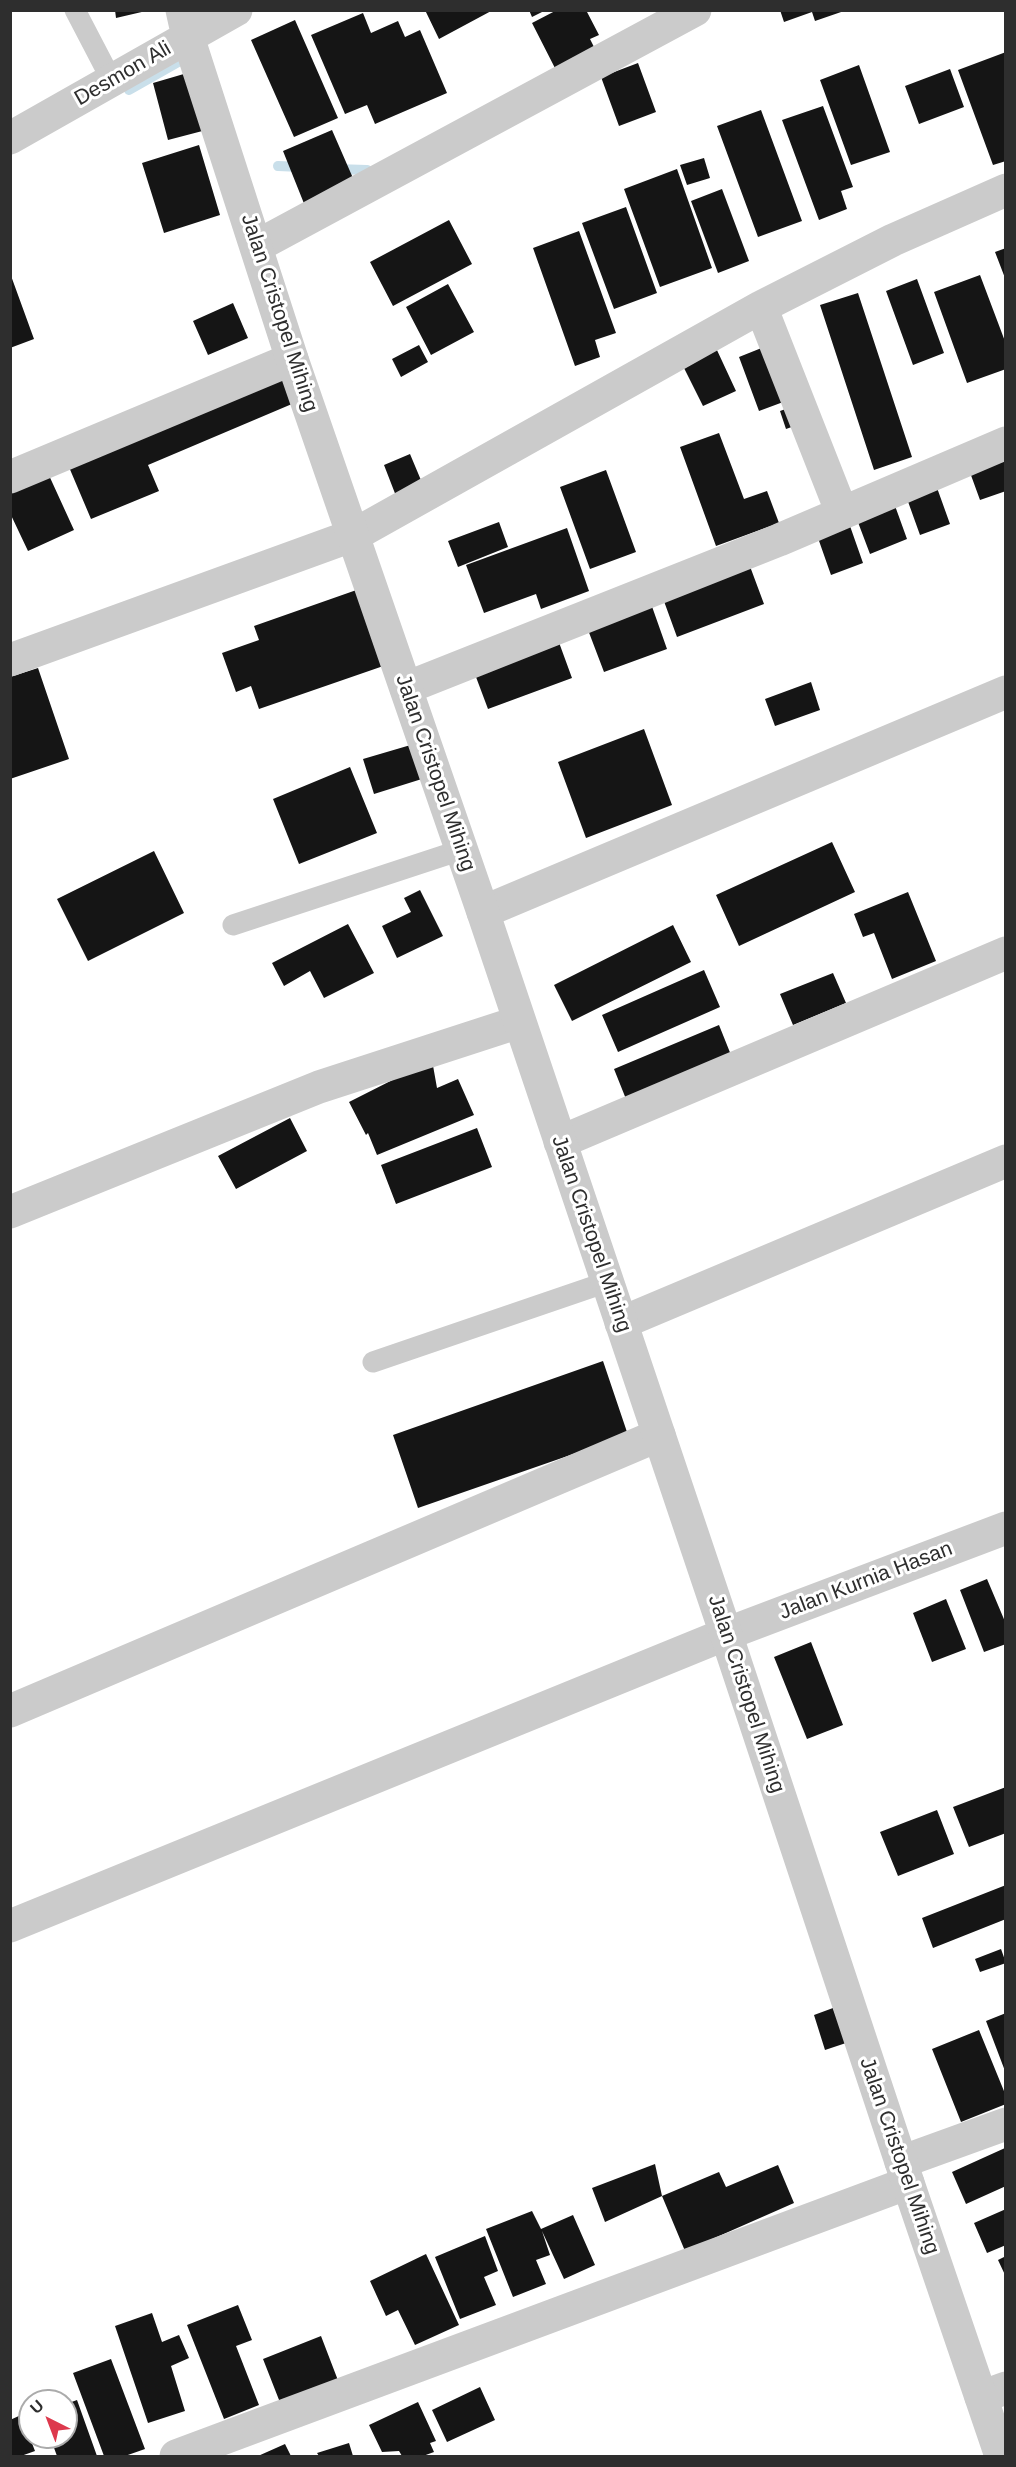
<!DOCTYPE html>
<style>
body{margin:0}
#map{position:relative;width:1016px;height:2467px;overflow:hidden;background:#fff;font-family:Helvetica,sans-serif}
canvas{display:block}
.frame{position:absolute;inset:0;border:12px solid #2e2e2e;pointer-events:none}
.north{position:absolute;left:18px;top:2389px;width:60px;height:60px;box-sizing:border-box;background:#fff;border:2px solid #ababab;border-radius:50%;rotate:318deg;font-size:16px;font-weight:700;line-height:24px;text-align:center;color:#2e2e2e}
.north::after{content:'';display:block;margin:auto;width:21px;height:27px;background:#dd394d;clip-path:polygon(50% 0,100% 100%,50% 72%,0 100%)}
</style>
<div id="map">
<canvas width="1016" height="2467"></canvas>
<div class="frame"></div>
<div class="north">U</div>
</div>
<script>
const ctx = document.querySelector('canvas').getContext('2d');
ctx.lineJoin = 'round';
const poly = rows => new Path2D(rows.map(r => 'M' + r).join(''));
function trace(path, color, width, dash) { ctx.strokeStyle = color; ctx.lineWidth = width; ctx.lineCap = dash ? 'butt' : 'round'; ctx.setLineDash(dash || []); ctx.stroke(path); }
function paint(path, color) { ctx.fillStyle = color; ctx.fill(path, 'evenodd'); }
function write(font, color, halo, rows, align = 'center') {
  ctx.font = font + ' Helvetica,sans-serif'; ctx.lineWidth = 6; ctx.setLineDash([]); ctx.textBaseline = 'middle'; ctx.strokeStyle = halo; ctx.fillStyle = color; for (const [text, x, y, turn = 0] of rows) {
    ctx.save(); ctx.translate(x, y); ctx.rotate((+turn || 0) * Math.PI / 180); ctx.textAlign = isNaN(turn) ? turn : align; if (halo) ctx.strokeText(text, 0, 0); ctx.fillText(text, 0, 0); ctx.restore();
  }
}
trace(poly([
 [129,90,189,56,190,58],
 [278,166,301,167],
 [335,169,367,170,369,177]
]), '#c9dfea', 10);
paint(poly([
 [115,10,146,10,146,11,116,18],
 [425,10,493,10,439,39],
 [529,10,546,10,532,17],
 [557,10,586,10,599,35,590,39,594,47,558,74,532,23],
 [780,10,844,10,844,11,815,21,812,12,784,22],
 [363,13,371,33,398,21,405,37,420,30,447,93,375,124,367,105,345,114,311,35],
 [295,20,338,118,294,137,251,40],
 [1006,52,1006,161,993,165,958,70],
 [638,63,656,112,619,126,601,77],
 [859,65,890,152,851,165,820,80],
 [950,69,964,107,919,124,905,86],
 [194,71,210,129,168,140,153,83],
 [823,106,853,187,841,191,847,209,819,220,782,120],
 [761,110,802,221,758,237,717,126],
 [332,130,356,185,305,206,283,151],
 [199,145,220,215,164,233,142,163],
 [704,158,710,178,687,185,680,165],
 [677,169,712,268,660,287,624,189],
 [722,189,749,261,718,273,691,201],
 [626,207,657,293,614,309,582,223],
 [449,220,472,264,393,306,370,262],
 [579,231,616,333,595,340,600,357,575,366,533,248],
 [1006,248,1006,278,1005,278,995,252],
 [10,273,34,339,10,348],
 [980,275,1006,344,1006,369,967,383,934,292],
 [917,279,944,353,913,365,886,291],
 [448,284,474,332,431,355,406,307],
 [858,293,912,457,874,470,820,305],
 [233,303,248,338,208,355,193,321],
 [774,343,794,398,759,411,739,357],
 [419,345,428,362,401,377,392,359],
 [716,348,736,391,703,406,682,364],
 [285,367,299,401,148,465,159,491,91,519,66,460],
 [797,405,803,423,786,429,780,411],
 [719,433,744,499,767,491,779,523,716,546,680,447],
 [1006,452,1006,491,980,500,968,467],
 [410,454,423,485,396,496,384,465],
 [606,470,636,552,590,569,560,487],
 [47,471,74,530,28,551,10,513,10,487],
 [936,485,950,524,920,535,906,496],
 [894,503,907,539,870,554,856,517],
 [499,522,508,547,458,567,448,541],
 [850,526,863,563,831,575,818,538],
 [567,528,589,591,541,609,536,594,484,613,466,565],
 [748,561,764,604,677,637,661,593],
 [365,587,392,663,259,709,251,686,236,692,222,653,259,640,254,626],
 [649,598,667,649,604,672,585,622],
 [557,637,572,678,488,709,473,669],
 [38,668,69,759,10,779,10,677],
 [811,682,820,710,775,726,765,699],
 [644,729,672,805,586,838,558,762],
 [414,744,425,778,374,794,363,759],
 [350,767,377,833,299,864,273,799],
 [832,842,855,892,739,946,716,895],
 [154,851,184,913,88,961,57,899],
 [420,890,443,936,397,958,382,926,411,912,404,898],
 [908,892,936,961,892,979,874,933,863,937,854,914],
 [348,924,374,973,324,998,310,971,284,986,272,963],
 [673,925,691,962,572,1021,554,985],
 [704,970,720,1007,618,1052,602,1015],
 [833,973,846,1003,793,1025,780,994],
 [719,1025,731,1055,626,1099,614,1069],
 [432,1060,437,1088,458,1079,474,1115,377,1155,368,1133,366,1135,349,1102],
 [290,1118,307,1151,236,1189,218,1156],
 [477,1128,492,1167,396,1204,381,1165],
 [603,1361,628,1435,418,1508,393,1435],
 [987,1579,1006,1624,1006,1644,984,1652,960,1590],
 [946,1599,966,1649,932,1662,913,1613],
 [811,1642,843,1725,807,1739,774,1657],
 [1006,1787,1006,1833,969,1847,953,1807],
 [937,1810,954,1854,898,1876,880,1832],
 [1006,1885,1006,1919,933,1948,922,1918],
 [1001,1949,1006,1963,980,1972,975,1959],
 [833,2008,846,2043,825,2050,814,2015],
 [1006,2013,1006,2071,1005,2071,986,2021],
 [979,2030,1006,2096,1006,2104,961,2122,932,2049],
 [1005,2148,1006,2186,966,2204,952,2172],
 [655,2164,662,2196,605,2222,592,2188],
 [778,2165,794,2203,685,2251,662,2196,719,2172,726,2187],
 [1006,2209,1006,2245,987,2253,974,2223],
 [532,2211,541,2229,573,2215,595,2265,564,2279,542,2231,550,2255,536,2260,546,2284,513,2297,486,2229],
 [485,2236,498,2271,484,2277,496,2305,460,2319,435,2257],
 [426,2254,459,2325,415,2345,398,2310,386,2316,370,2281],
 [1006,2256,1006,2277,998,2260],
 [238,2305,252,2340,236,2346,259,2405,224,2419,187,2325],
 [152,2313,162,2342,179,2335,189,2358,171,2366,185,2411,148,2423,115,2326],
 [321,2336,339,2383,281,2405,263,2359],
 [111,2359,145,2449,125,2456,104,2456,73,2373],
 [480,2387,495,2420,447,2442,432,2410],
 [77,2400,97,2456,57,2456,50,2437,66,2437,66,2404],
 [418,2402,436,2441,430,2443,434,2452,423,2456,402,2456,399,2451,382,2452,369,2425],
 [21,2415,35,2451,21,2456,10,2456,10,2420],
 [349,2443,353,2456,319,2456,317,2453],
 [285,2444,291,2456,258,2456]
]), '#151515');
trace(poly([
 [75,10,112,81],
 [233,925,461,850],
 [373,1362,607,1282]
]), '#cbcbcb', 21);
trace(poly([
 [257,246,695,10],
 [761,307,842,513],
 [10,477,292,359],
 [10,660,354,535,761,307,893,240,1006,190],
 [406,688,779,540,1006,443],
 [483,912,1006,692],
 [560,1142,1006,953],
 [10,1212,319,1087,519,1022],
 [621,1323,1006,1161],
 [10,1711,659,1435],
 [10,1926,726,1634,1006,1528],
 [901,2162,1006,2124],
 [981,2397,1006,2388],
 [176,2456,908,2183]
]), '#cbcbcb', 33);
trace(poly([
 [182,10,188,37,292,359,483,912,726,1634,908,2183,1001,2456],
 [10,138,236,10]
]), '#cbcbcb', 33);
write('21px', '#2e2e2e', '#fff', [
 ["Desmon Ali",123,74,-30],
 ["Jalan Cristopel Mihing",279,313,72],
 ["Jalan Cristopel Mihing",435,773,71],
 ["Jalan Cristopel Mihing",591,1234,71],
 ["Jalan Kurnia Hasan",866,1581,-21],
 ["Jalan Cristopel Mihing",746,1694,72],
 ["Jalan Cristopel Mihing",899,2156,71]
]);
</script>
